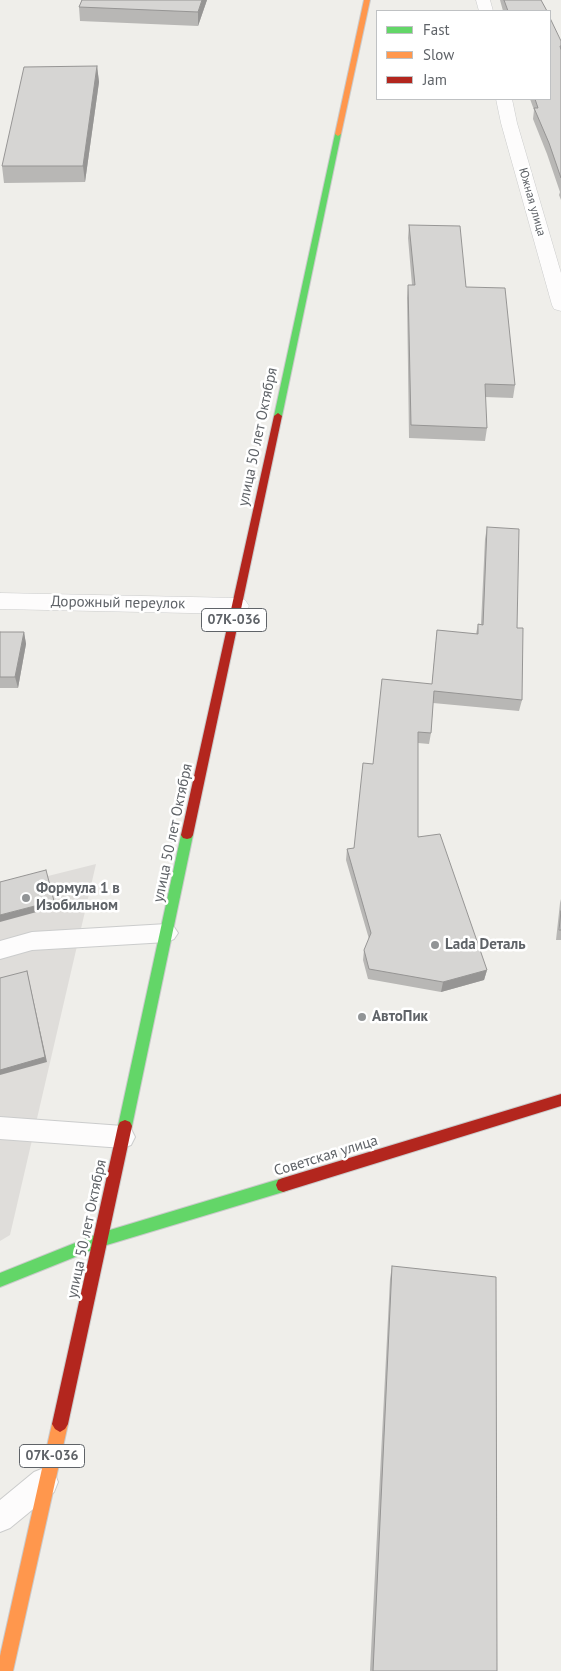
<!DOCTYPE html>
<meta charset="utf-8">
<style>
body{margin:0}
#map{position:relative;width:561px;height:1671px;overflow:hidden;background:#efeeea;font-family:"PT Sans",sans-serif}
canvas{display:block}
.legend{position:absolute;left:376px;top:10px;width:175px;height:90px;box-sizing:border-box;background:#fff;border:1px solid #bfc1c3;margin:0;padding:6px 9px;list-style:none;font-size:15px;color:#5f6368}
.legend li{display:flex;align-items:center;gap:10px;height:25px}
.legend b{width:25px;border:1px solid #bfc1c3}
</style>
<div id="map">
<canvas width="561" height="1671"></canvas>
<ul class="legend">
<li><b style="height:6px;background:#63d668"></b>Fast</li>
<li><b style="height:6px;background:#ff974d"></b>Slow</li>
<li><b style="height:6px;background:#b3261e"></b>Jam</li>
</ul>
</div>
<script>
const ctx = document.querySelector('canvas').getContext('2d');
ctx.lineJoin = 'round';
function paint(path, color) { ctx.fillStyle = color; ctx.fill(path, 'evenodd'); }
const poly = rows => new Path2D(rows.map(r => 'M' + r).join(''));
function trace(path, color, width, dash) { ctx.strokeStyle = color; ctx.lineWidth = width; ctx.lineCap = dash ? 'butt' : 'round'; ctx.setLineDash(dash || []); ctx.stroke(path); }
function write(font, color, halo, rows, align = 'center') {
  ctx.font = font + ' "PT Sans",sans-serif'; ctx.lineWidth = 5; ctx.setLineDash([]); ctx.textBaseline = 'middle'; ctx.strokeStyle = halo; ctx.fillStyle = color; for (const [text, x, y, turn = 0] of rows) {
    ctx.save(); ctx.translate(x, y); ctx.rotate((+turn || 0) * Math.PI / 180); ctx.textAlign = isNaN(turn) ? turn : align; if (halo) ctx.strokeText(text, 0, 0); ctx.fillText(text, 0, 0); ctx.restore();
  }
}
paint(poly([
 [96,864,10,1235,0,1241,0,888]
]), '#dfddda');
const lane = poly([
 [167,924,174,927,178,933,174,939,167,942,32,950,0,959,0,941,32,932,167,924],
 [0,1117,123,1126,131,1129,135,1137,131,1145,123,1148,0,1139,0,1117],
 [44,1468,54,1472,58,1482,54,1492,10,1528,0,1532,0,1500,34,1472,44,1468]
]);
const street = poly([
 [476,0,490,0,493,11,479,11,476,0],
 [496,99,512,99,517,123,561,273,561,311,554,309,552,305,501,123,496,99],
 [0,593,237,598,245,600,249,606,245,612,237,614,0,609,0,593]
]);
const fast = poly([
 [338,132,341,134,282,416,278,419,274,416,335,134,338,132],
 [187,831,191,832,193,835,132,1126,130,1130,125,1132,120,1130,118,1126,181,835,183,832,187,831],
 [283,1178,288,1180,290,1185,288,1190,283,1192,100,1247,0,1287,0,1273,100,1233,283,1178]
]);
const slow = poly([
 [364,0,370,0,341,134,338,136,335,134,364,0],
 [60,1416,65,1419,68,1424,13,1671,0,1671,0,1656,52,1424,55,1419,60,1416]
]);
const jam = poly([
 [278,413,282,416,193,835,191,838,187,839,183,838,181,835,274,416,278,413],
 [561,1094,561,1106,283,1192,278,1190,276,1185,278,1180,283,1178,561,1094],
 [125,1120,130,1122,132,1126,68,1424,65,1429,60,1432,55,1429,52,1424,118,1126,120,1122,125,1120]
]);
trace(lane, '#cbcccc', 2);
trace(street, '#cbcccc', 1);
trace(fast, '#cacacb', 2);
trace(slow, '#cacacb', 2);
trace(jam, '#cacacb', 2);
paint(lane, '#fdfcfc');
paint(street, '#fdfcfc');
paint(fast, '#63d668');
paint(slow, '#ff974d');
paint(jam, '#b3261e');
paint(poly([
 [82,0,207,0,198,26,80,21,79,7],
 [500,0,541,0,547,11,503,11],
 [561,41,561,200,559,195,560,192,547,154,533,119,534,110,530,99,550,99],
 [97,66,99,82,85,182,4,183,2,166],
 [409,225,466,287,515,385,513,398,485,397,487,428,485,441,409,438,407,298,408,285,412,285,408,238],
 [487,527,517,628,522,700,519,711,433,703,431,733,429,744,418,743,418,837,487,970,484,980,441,992,368,979,363,960,364,950,369,939,346,860,347,849,354,848,373,764,432,684,437,630,476,634,478,624,481,624,485,539],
 [0,632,24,632,26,644,18,688,0,688],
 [561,899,561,940,556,940,560,903],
 [392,1266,497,1671,370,1671,390,1279]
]), '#b8b7b5');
paint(poly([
 [202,0,207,0,198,26,198,12],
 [97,66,99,82,85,182,83,166],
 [24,632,26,644,18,688,15,677],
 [54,901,55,907,0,922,0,915],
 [487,970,484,980,441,992,443,982],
 [27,971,47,1062,0,1075,0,1070]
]), '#969594');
const building = poly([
 [82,0,202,0,198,12,79,7,82,0],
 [504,0,541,0,547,11,508,11,504,0],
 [550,18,561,41,561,46,560,46,561,50,561,178,549,143,534,108,538,108,535,99,550,99,550,18],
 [97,66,83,166,2,166,24,67,97,66],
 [409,225,460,226,466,287,505,288,515,385,485,384,487,428,411,425,408,285,415,285,409,225],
 [487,527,519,529,517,628,523,628,522,700,434,691,431,733,418,732,418,837,440,834,487,970,443,982,369,969,364,950,371,933,347,849,354,848,363,763,373,764,382,679,432,684,437,630,478,634,478,624,483,625,487,527],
 [0,632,24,632,15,677,0,677,0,632],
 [46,870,54,901,0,915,0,882,46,870],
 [561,911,561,930,559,930,561,911],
 [27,971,45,1057,0,1070,0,978,27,971],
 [392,1266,496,1277,497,1671,373,1671,392,1266]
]);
paint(building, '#d6d5d3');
trace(building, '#969594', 1);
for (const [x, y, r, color] of [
 [26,898,5,"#919496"],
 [435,945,5,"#919496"],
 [362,1017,5,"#919496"]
]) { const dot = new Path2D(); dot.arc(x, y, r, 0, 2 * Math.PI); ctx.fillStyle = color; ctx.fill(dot); trace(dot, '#fff', 2); }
write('12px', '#5f6368', '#fff', [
 ["Южная улица",532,202,74]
]);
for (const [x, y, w] of [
 [234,620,65],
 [52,1456,65]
]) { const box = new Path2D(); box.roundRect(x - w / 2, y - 11.5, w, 23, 4); ctx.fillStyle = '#fff'; ctx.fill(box); trace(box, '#5f6368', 1); }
write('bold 14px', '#5f6368', null, [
 ["07К-036",234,620],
 ["07К-036",52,1456]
]);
write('15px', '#5f6368', '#fff', [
 ["улица 50 лет Октября",258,437,-78],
 ["Дорожный переулок",118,603,1],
 ["улица 50 лет Октября",173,833,-78],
 ["Советская улица",326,1156,-17],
 ["улица 50 лет Октября",87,1229,-78]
]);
write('bold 15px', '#5f6368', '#fff', [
 ["Формула 1 в",36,889],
 ["Изобильном",36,906],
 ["Lada Dеталь",445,945],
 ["АвтоПик",372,1017]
], 'left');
</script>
